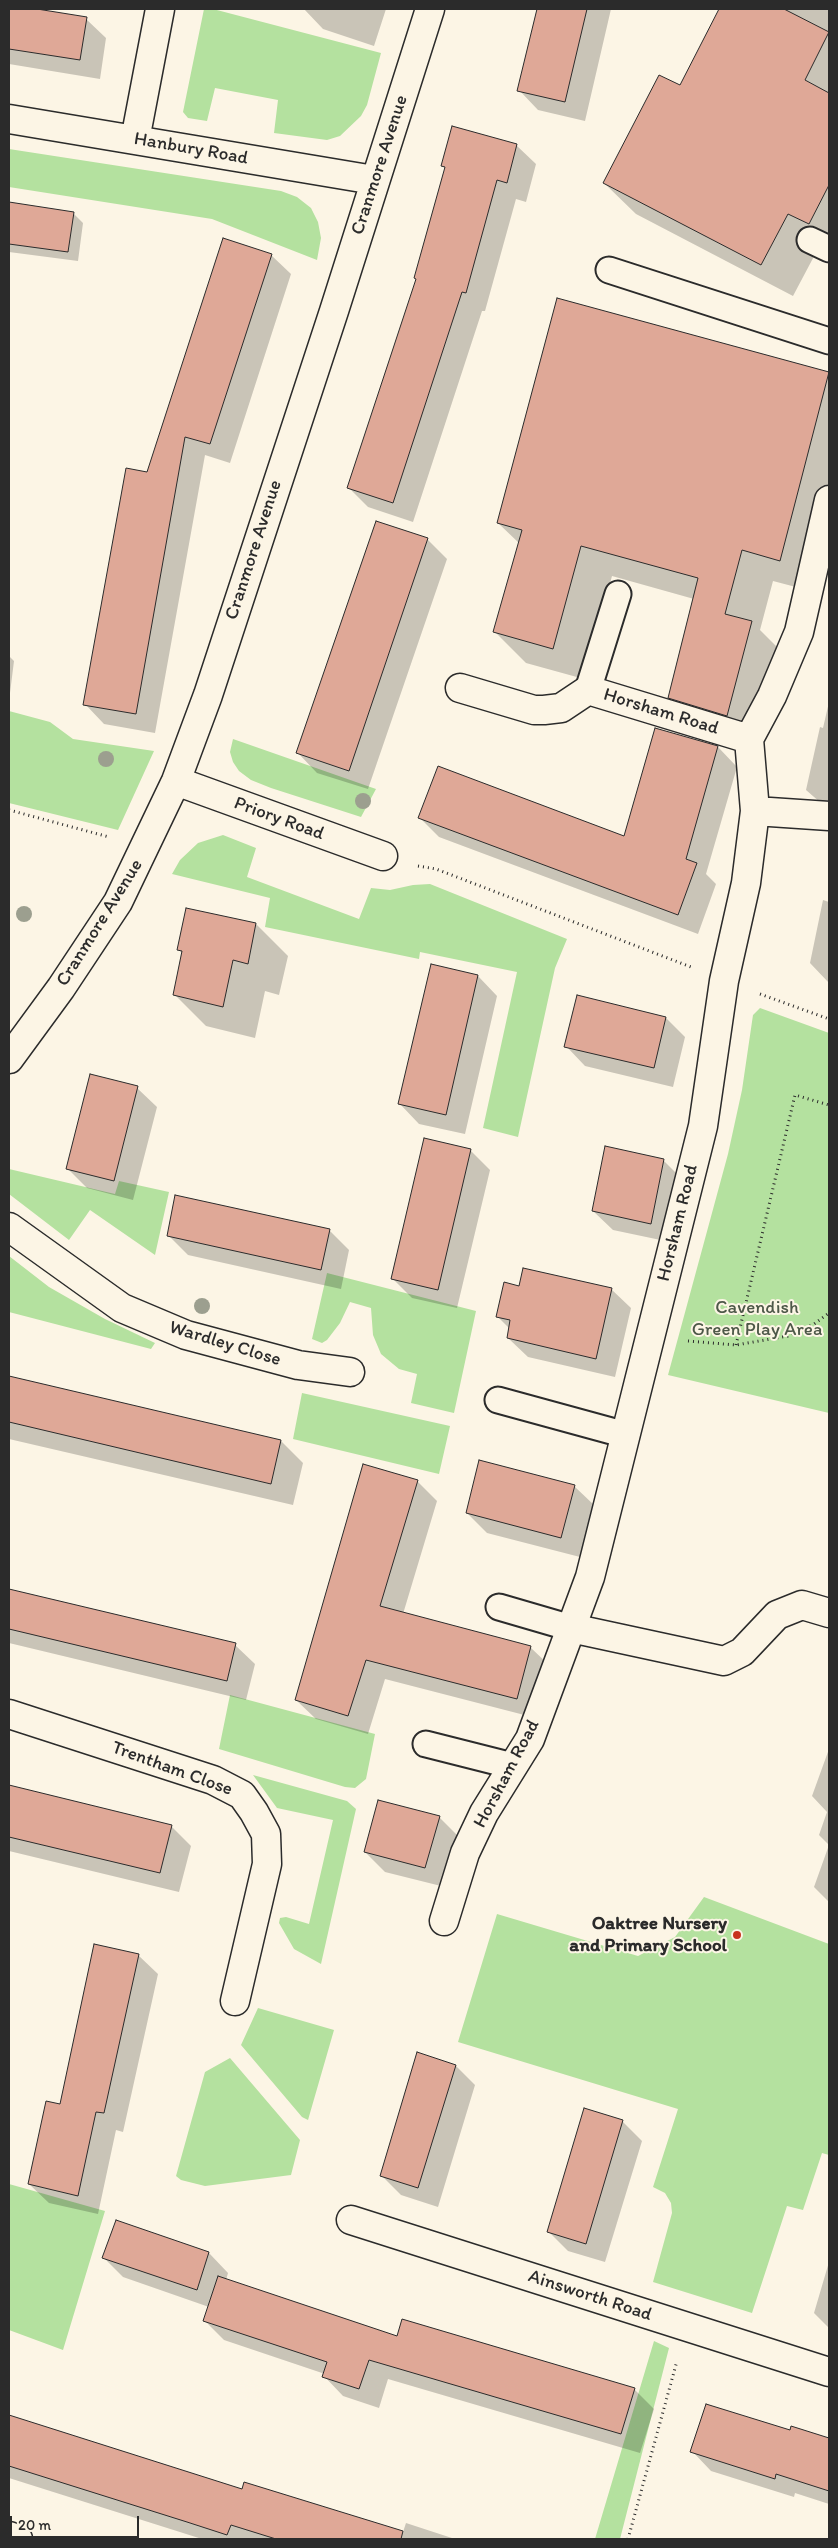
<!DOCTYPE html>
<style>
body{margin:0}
#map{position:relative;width:838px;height:2548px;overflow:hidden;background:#fcf5e5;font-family:Itim,sans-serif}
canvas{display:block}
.frame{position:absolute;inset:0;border:10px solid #2b2b2b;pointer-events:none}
.scale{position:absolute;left:10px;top:2516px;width:129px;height:22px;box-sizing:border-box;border:2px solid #2b2b2b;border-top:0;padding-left:6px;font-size:15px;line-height:18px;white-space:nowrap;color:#2b2b2b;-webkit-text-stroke:4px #fcf5e5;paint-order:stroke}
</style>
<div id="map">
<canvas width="838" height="2548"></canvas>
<div class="frame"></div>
<div class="scale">20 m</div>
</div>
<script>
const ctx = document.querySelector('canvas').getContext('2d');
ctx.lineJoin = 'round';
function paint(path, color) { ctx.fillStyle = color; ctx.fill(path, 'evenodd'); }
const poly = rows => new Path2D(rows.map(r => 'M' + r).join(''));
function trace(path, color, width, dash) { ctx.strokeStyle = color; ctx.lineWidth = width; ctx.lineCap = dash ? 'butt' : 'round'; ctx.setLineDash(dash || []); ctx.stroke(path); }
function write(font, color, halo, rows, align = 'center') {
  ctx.font = font + ' Itim,sans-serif'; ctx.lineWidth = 4; ctx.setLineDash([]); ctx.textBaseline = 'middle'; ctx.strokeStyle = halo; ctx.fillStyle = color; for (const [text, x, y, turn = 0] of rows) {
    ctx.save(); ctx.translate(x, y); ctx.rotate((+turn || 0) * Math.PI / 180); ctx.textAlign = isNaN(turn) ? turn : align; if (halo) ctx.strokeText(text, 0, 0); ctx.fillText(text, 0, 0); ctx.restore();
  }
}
paint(poly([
 [204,9,213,9,381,53,367,105,361,116,340,136,327,140,274,133,278,100,215,88,207,121,188,118,183,112],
 [9,149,281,191,297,197,311,208,318,222,321,238,317,260,212,219,9,187],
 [9,711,50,722,73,739,154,751,118,830,9,803],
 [233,739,376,789,361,817,271,788,251,780,239,771,233,762,230,752],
 [223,835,256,848,247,877,359,919,371,888,390,890,413,885,430,884,567,939,555,968,518,1137,483,1128,517,972,420,952,419,959,265,927,270,898,172,874,180,860,198,843],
 [760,1008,829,1033,829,1413,668,1375,728,1154,742,1090,753,1015],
 [9,1169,115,1194,119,1181,169,1192,155,1255,90,1210,69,1240,9,1194],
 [9,1256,49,1287,105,1319,155,1343,151,1349,9,1312],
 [327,1273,476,1311,454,1413,411,1403,417,1374,399,1369,381,1354,373,1335,371,1308,350,1302,340,1323,327,1340,322,1343,312,1339],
 [302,1393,450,1426,439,1474,293,1439],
 [230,1695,375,1734,366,1779,355,1788,345,1787,219,1749],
 [253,1775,347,1801,356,1809,321,1964,294,1949,279,1923,280,1918,286,1917,309,1924,333,1820,277,1808],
 [704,1897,829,1944,829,2155,822,2153,803,2210,787,2206,752,2313,653,2282,672,2213,671,2203,665,2193,653,2187,678,2109,458,2042,497,1914,638,1956,675,1937],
 [258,2008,334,2030,308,2120,302,2117,241,2045],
 [230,2058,300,2140,291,2175,205,2186,181,2180,176,2176,205,2072],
 [9,2184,105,2211,63,2350,9,2330],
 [654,2341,669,2348,620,2539,595,2539]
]), '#b4e19f');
paint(poly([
 [9,9,26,9,86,19,106,38,100,79,9,64],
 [304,9,386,9,374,46,323,29],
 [538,9,611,9,585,121,538,110,519,90],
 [721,9,829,9,829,249,820,245,793,296,636,214,604,183,680,87],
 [516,145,536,164,526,202,516,199,485,311,482,311,413,522,368,507,349,488,417,279,446,169,442,165],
 [9,204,73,213,83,223,78,261,9,252],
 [271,255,291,274,230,463,205,455,155,733,104,724,85,704,148,474],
 [558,300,829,374,829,524,811,591,773,581,760,630,783,653,758,747,701,729,670,698,694,599,612,576,584,679,526,663,494,631,520,544,498,523],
 [427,539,447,559,368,789,317,773,298,753],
 [9,656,14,661,9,701],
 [829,702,829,810,806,790,820,727,823,728],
 [718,747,737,767,706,874,716,884,698,934,439,837,420,818,625,838],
 [823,900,829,902,829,983,810,963],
 [256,924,288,956,279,995,265,991,255,1038,206,1026,174,994,183,954,179,950],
 [432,966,478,976,497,996,465,1134,419,1124,400,1104],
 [666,1018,685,1037,673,1087,585,1066,566,1046],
 [137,1088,157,1107,133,1200,87,1188,68,1169],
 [470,1150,490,1170,457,1308,412,1298,392,1278],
 [663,1160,683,1180,670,1242,613,1230,593,1211],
 [329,1230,349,1250,341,1289,188,1255,168,1235],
 [520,1287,611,1289,631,1308,615,1377,528,1357,508,1338,510,1329,497,1316],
 [9,1377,281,1441,303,1463,293,1505,9,1439],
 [417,1481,437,1501,403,1614,530,1647,550,1666,536,1718,385,1679,368,1734,316,1719,296,1700],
 [574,1486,594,1505,580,1557,487,1533,467,1513],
 [9,1590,235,1645,255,1664,246,1700,9,1643],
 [829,1749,829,1902,814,1887,829,1845,819,1835,827,1812,812,1796],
 [9,1786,171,1826,191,1846,179,1892,9,1851],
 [439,1817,458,1836,445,1887,385,1872,365,1852],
 [138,1955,158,1974,123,2132,116,2130,98,2214,49,2203,29,2184,61,2106],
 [418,2054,456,2066,475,2085,438,2207,401,2195,381,2175],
 [622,2121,642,2141,605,2262,568,2251,548,2231],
 [116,2222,209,2253,228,2273,226,2280,398,2338,634,2389,654,2409,640,2453,388,2379,379,2408,343,2396,324,2376,325,2374,224,2340,204,2320,209,2307,123,2277,104,2258],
 [829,2262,829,2328,814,2313],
 [9,2416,243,2490,245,2483,403,2532,406,2523,455,2539,202,2539,9,2478],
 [792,2428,829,2440,829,2504,795,2493,794,2497,711,2471,692,2451,791,2432]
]), '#0003');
const building = poly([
 [9,9,37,9,87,17,80,60,9,49,9,9],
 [537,9,587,9,565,102,517,91,537,9],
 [719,9,784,9,829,32,805,80,829,93,829,185,809,224,788,214,761,265,603,183,659,75,680,85,719,9],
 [452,126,517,144,507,183,497,180,466,293,462,292,393,503,347,488,416,279,414,278,445,167,441,166,452,126],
 [9,202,74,212,68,252,9,244,9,202],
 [223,238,272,254,210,444,185,437,136,714,83,705,126,468,147,472,223,238],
 [557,298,829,372,780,561,742,550,725,614,752,621,727,716,668,698,698,578,581,546,553,649,493,632,522,530,497,523,557,298],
 [376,521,428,538,349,771,296,753,376,521],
 [655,728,718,746,686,859,697,863,678,915,418,818,438,766,624,836,655,728],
 [186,908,256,923,248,964,233,960,223,1007,173,995,182,951,177,950,186,908],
 [431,964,478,975,446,1115,398,1104,431,964],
 [577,995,666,1017,654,1068,564,1047,577,995],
 [90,1074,138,1086,114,1181,66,1169,90,1074],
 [424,1138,471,1149,438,1290,391,1279,424,1138],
 [605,1146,664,1159,651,1224,592,1211,605,1146],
 [175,1195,330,1229,321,1270,167,1236,175,1195],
 [523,1268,612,1288,596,1359,507,1338,510,1320,496,1317,504,1282,519,1286,523,1268],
 [9,1376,281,1440,271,1484,9,1422,9,1376],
 [479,1460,575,1485,561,1538,466,1513,479,1460],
 [363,1464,418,1480,380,1606,531,1646,517,1699,366,1660,348,1716,295,1700,363,1464],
 [9,1589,236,1643,227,1681,9,1629,9,1589],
 [9,1785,172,1825,160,1873,9,1837,9,1785],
 [378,1800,440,1816,425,1868,364,1852,378,1800],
 [94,1944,139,1954,104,2113,96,2112,78,2196,28,2184,46,2101,60,2104,94,1944],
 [417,2052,456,2065,418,2188,380,2176,417,2052],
 [584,2108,623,2120,586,2244,547,2232,584,2108],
 [116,2220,209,2252,197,2290,102,2258,116,2220],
 [218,2276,397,2336,402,2319,635,2388,621,2434,369,2360,359,2389,322,2377,327,2362,203,2321,218,2276],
 [706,2404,790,2430,791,2426,829,2438,829,2491,776,2474,775,2479,690,2452,706,2404],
 [9,2415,242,2489,244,2482,403,2531,401,2539,276,2539,231,2525,227,2535,187,2522,9,2466,9,2415]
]);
paint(building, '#dfa897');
trace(building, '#2b2b2b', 1);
const service = poly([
 [810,240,829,249],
 [609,270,829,341],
 [588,690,618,594],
 [498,1400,626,1435],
 [499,1607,571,1628],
 [426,1744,513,1766]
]);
const minor = poly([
 [9,119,374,180],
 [135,140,160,9],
 [460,688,534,710,544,710,561,708,588,690,749,739],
 [176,781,383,856],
 [755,811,829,816],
 [9,1059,61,988,118,902,176,781,208,695,334,311,430,9],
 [9,1227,122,1308,186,1335,298,1365,350,1372],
 [571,1628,724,1661,742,1652,777,1615,802,1605,829,1613],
 [9,1714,213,1780,242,1795,254,1812,266,1834,267,1864,235,2001],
 [444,1921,465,1853,484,1813,530,1739,590,1577,703,1126,724,981,746,883,755,811,749,739,772,696,799,632,829,500],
 [351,2220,829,2372],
 [9,2536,18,2539]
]);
trace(service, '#2b2b2b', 29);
trace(minor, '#2b2b2b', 31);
trace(poly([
 [9,810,109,837],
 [418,866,436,869,691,967],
 [760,994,829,1019],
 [688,1341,736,1345,788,1336,814,1324,829,1313],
 [736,1345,795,1095,829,1105],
 [628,2539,677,2361]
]), '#2b2b2b', 3, [1, 4]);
trace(service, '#fcf5e5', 25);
trace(minor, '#fcf5e5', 28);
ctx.fillStyle = '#9c9f8f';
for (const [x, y] of [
 [106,759],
 [363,801],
 [24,914],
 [202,1306]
]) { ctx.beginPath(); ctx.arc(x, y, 8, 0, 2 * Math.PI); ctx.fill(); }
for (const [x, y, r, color] of [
 [737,1935,5,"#c8321e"]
]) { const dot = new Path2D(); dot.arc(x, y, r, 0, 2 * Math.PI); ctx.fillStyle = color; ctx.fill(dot); trace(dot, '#fcf5e5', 2); }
write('19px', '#2b2b2b', '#fcf5e5', [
 ["Hanbury Road",191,149,10],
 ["Cranmore Avenue",380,165,-72],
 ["Cranmore Avenue",254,550,-72],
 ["Horsham Road",661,712,17],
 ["Priory Road",279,819,20],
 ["Cranmore Avenue",100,923,-58],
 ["Horsham Road",678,1223,-76],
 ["Wardley Close",225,1344,17],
 ["Trentham Close",172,1769,20],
 ["Horsham Road",507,1774,-62],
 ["Ainsworth Road",590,2296,18]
]);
write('19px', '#4d5848', '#fcf5e5', [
 ["Cavendish",757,1308],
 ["Green Play Area",757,1330]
]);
write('bold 19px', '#2b2b2b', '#fcf5e5', [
 ["Oaktree Nursery",727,1924],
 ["and Primary School",727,1946]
], 'right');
</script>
